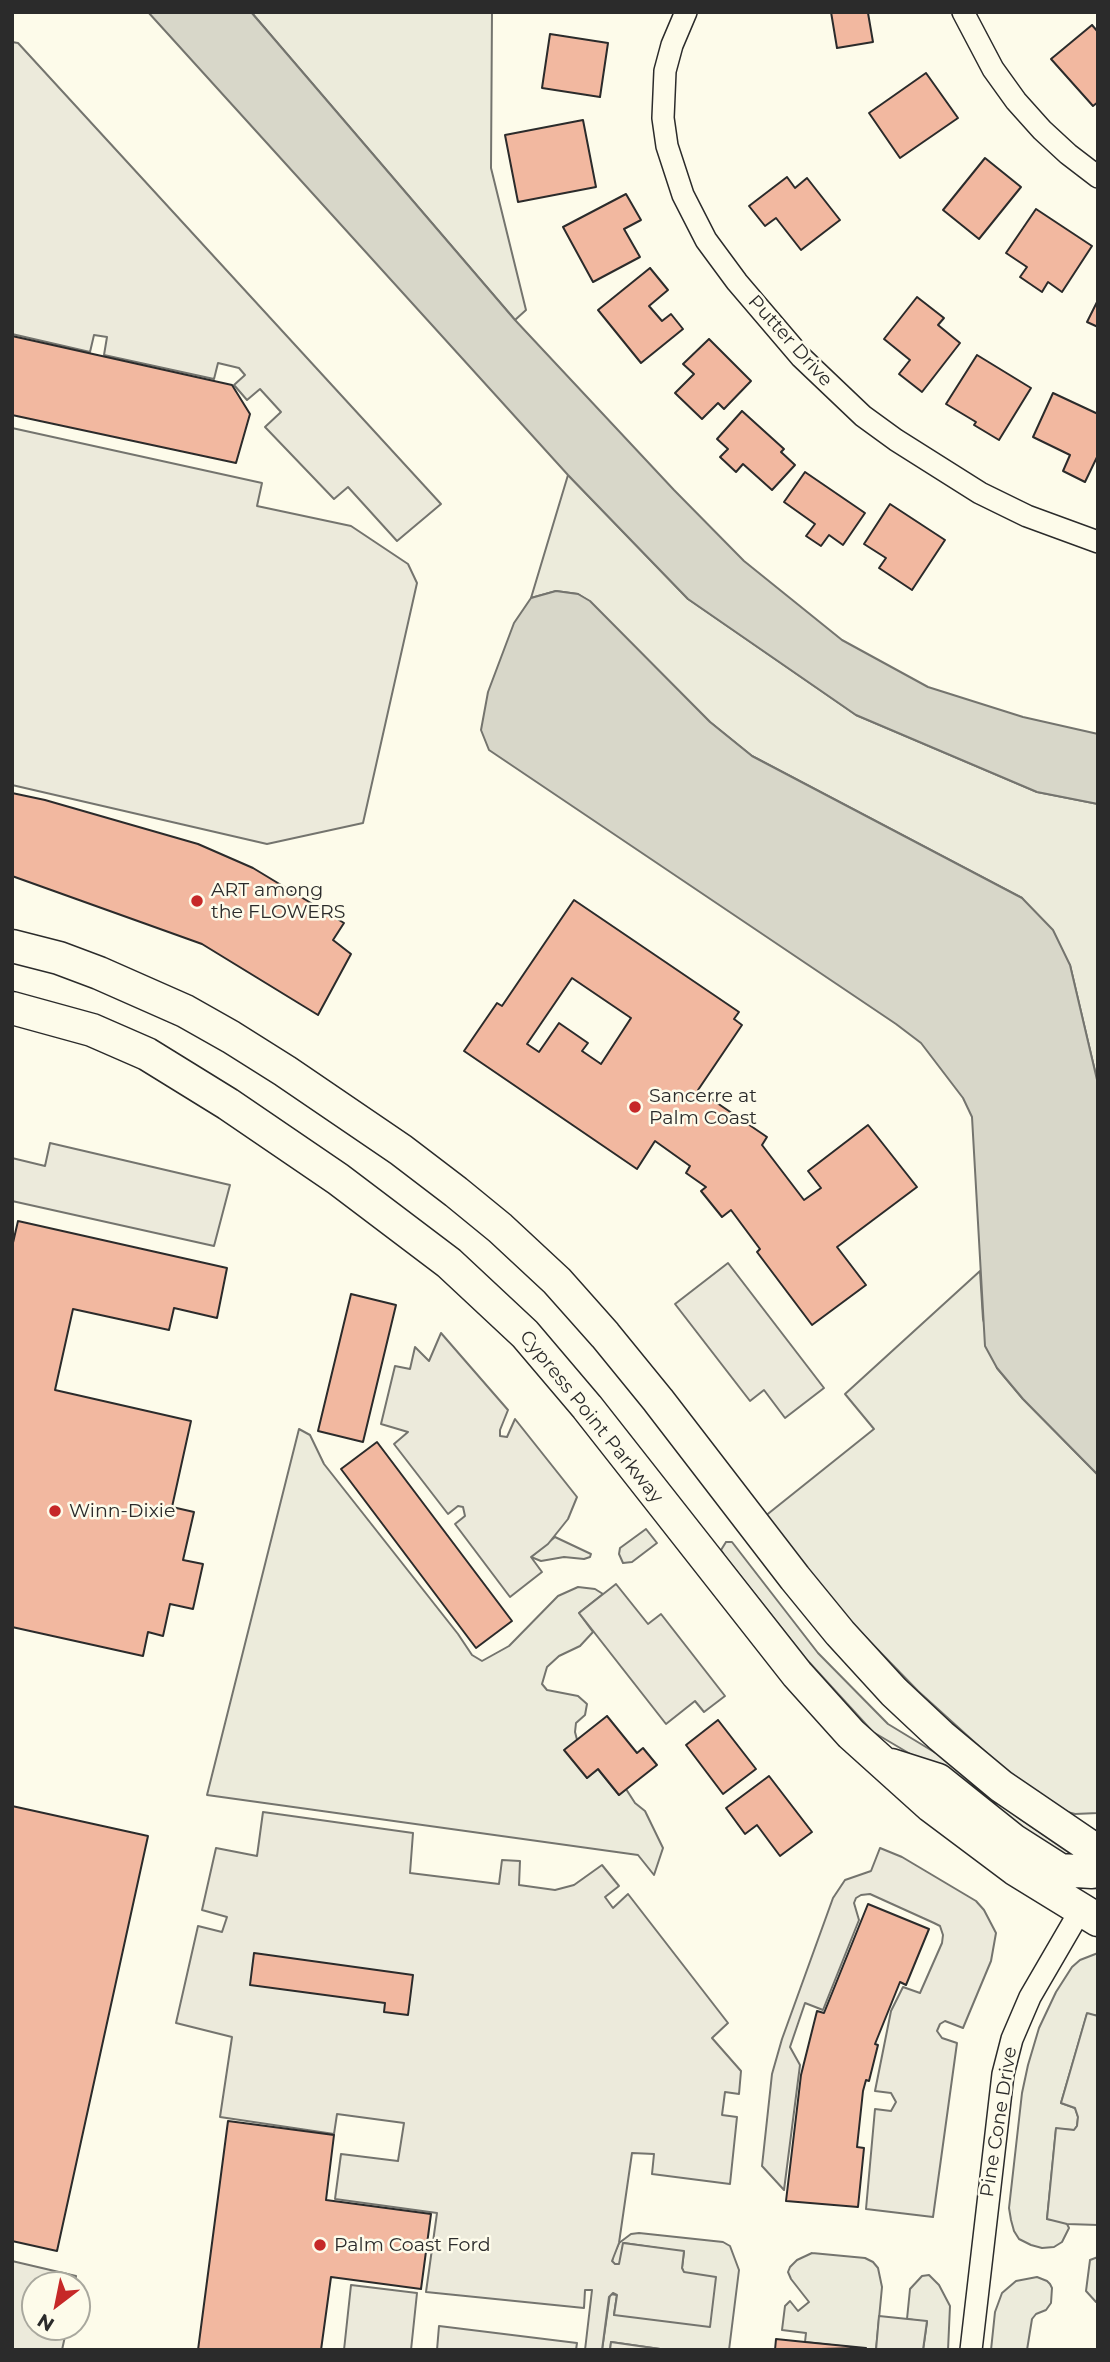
<!DOCTYPE html>
<style>
body{margin:0}
#map{position:relative;width:1110px;height:2362px;overflow:hidden;background:#fdfbea;font-family:Montserrat,sans-serif}
canvas{display:block}
.frame{position:absolute;inset:0;border:14px solid #2b2b2b;pointer-events:none}
.north{position:absolute;left:21px;top:2271px;width:70px;height:70px;box-sizing:border-box;background:#fdfbea;border:2px solid #a9a89e;border-radius:50%;rotate:212deg;font-size:19px;font-weight:700;line-height:28px;text-align:center;color:#2b2b2b}
.north::after{content:'';display:block;margin:auto;width:24px;height:32px;background:#c62828;clip-path:polygon(50% 0,100% 100%,50% 72%,0 100%)}
</style>
<div id="map">
<canvas width="1110" height="2362"></canvas>
<div class="frame"></div>
<div class="north">N</div>
</div>
<script>
const ctx = document.querySelector('canvas').getContext('2d');
ctx.lineJoin = 'round';
function paint(path, color) { ctx.fillStyle = color; ctx.fill(path, 'evenodd'); }
const poly = rows => new Path2D(rows.map(r => 'M' + r).join(''));
function trace(path, color, width, dash) { ctx.strokeStyle = color; ctx.lineWidth = width; ctx.lineCap = dash ? 'butt' : 'round'; ctx.setLineDash(dash || []); ctx.stroke(path); }
function write(font, color, halo, rows, align = 'center') {
  ctx.font = font + ' Montserrat,sans-serif'; ctx.lineWidth = 5; ctx.setLineDash([]); ctx.textBaseline = 'middle'; ctx.strokeStyle = halo; ctx.fillStyle = color; for (const [text, x, y, turn = 0] of rows) {
    ctx.save(); ctx.translate(x, y); ctx.rotate((+turn || 0) * Math.PI / 180); ctx.textAlign = isNaN(turn) ? turn : align; if (halo) ctx.strokeText(text, 0, 0); ctx.fillText(text, 0, 0); ctx.restore();
  }
}
const green = poly([
 [251,12,492,12,491,168,526,310,515,320,251,12],
 [568,475,688,599,856,715,1037,792,1098,804,1098,1084,1070,965,1022,898,752,756,710,722,589,601,578,594,556,591,531,598,568,475],
 [980,1271,983,1319,997,1368,1023,1399,1098,1475,1098,1813,1075,1814,1060,1810,1002,1767,918,1691,847,1618,764,1517,874,1429,845,1394,980,1271],
 [299,1429,310,1435,324,1464,458,1634,472,1655,482,1661,509,1646,558,1596,578,1587,595,1589,603,1594,579,1613,593,1632,580,1646,559,1656,547,1667,542,1684,547,1690,578,1696,587,1704,585,1715,576,1723,575,1732,587,1778,598,1769,619,1795,626,1789,635,1803,645,1811,663,1848,654,1875,638,1855,207,1795,299,1429],
 [646,1529,657,1543,632,1562,623,1563,619,1554,620,1548,646,1529],
 [555,1537,591,1554,590,1557,584,1559,564,1557,541,1561,531,1557,555,1537],
 [726,1542,732,1542,818,1653,888,1724,944,1758,1020,1819,1071,1854,1067,1861,934,1768,873,1732,808,1661,724,1555,721,1550,726,1542],
 [1098,1953,1098,2016,1087,2014,1061,2103,1075,2108,1078,2117,1077,2126,1074,2130,1056,2129,1047,2219,1062,2221,1067,2224,1069,2228,1062,2242,1054,2247,1042,2248,1031,2245,1019,2239,1014,2231,1011,2220,1009,2208,1022,2093,1028,2065,1039,2028,1056,1992,1072,1967,1080,1960,1098,1953],
 [639,2233,723,2242,730,2246,739,2270,729,2350,667,2350,611,2342,610,2350,602,2350,610,2294,617,2295,614,2315,688,2274,683,2272,682,2268,684,2252,624,2243,621,2260,619,2265,615,2264,612,2262,613,2256,619,2243,631,2234,639,2233],
 [812,2253,865,2258,873,2262,878,2268,882,2287,876,2350,805,2342,806,2333,782,2330,785,2306,790,2301,798,2311,809,2302,791,2279,788,2272,790,2267,797,2260,812,2253],
 [1098,2257,1098,2302,1096,2302,1086,2291,1090,2260,1098,2257],
 [929,2275,939,2285,950,2306,948,2350,923,2350,927,2322,907,2319,910,2289,922,2276,929,2275],
 [1037,2277,1047,2281,1050,2284,1052,2288,1051,2303,1046,2310,1036,2314,1032,2319,1027,2350,991,2350,995,2312,1002,2293,1016,2281,1037,2277]
]);
paint(green, '#ecebdb');
trace(green, '#74746e', 2);
const parking = poly([
 [12,42,18,43,441,504,397,541,348,487,334,499,265,427,281,412,260,389,247,400,234,385,245,375,239,368,218,363,214,379,104,355,107,337,94,335,90,352,12,334,12,42],
 [12,428,262,483,257,506,351,526,408,564,417,583,363,823,267,844,12,785,12,428],
 [50,1143,230,1185,214,1246,12,1201,12,1158,45,1166,50,1143],
 [728,1263,824,1388,785,1418,764,1390,750,1401,675,1304,728,1263],
 [441,1333,508,1410,500,1430,500,1436,507,1437,515,1419,577,1497,568,1519,548,1544,531,1557,542,1572,510,1597,455,1524,465,1516,463,1507,458,1506,448,1514,394,1444,408,1432,381,1424,395,1366,410,1369,415,1347,429,1361,441,1333],
 [616,1584,648,1624,661,1614,725,1696,704,1712,695,1701,666,1724,579,1613,616,1584],
 [263,1812,413,1833,410,1873,499,1884,502,1860,520,1861,519,1885,555,1890,574,1885,602,1865,619,1886,605,1897,613,1908,628,1894,728,2023,712,2038,741,2071,739,2094,725,2092,722,2115,737,2117,730,2184,652,2174,654,2154,632,2153,619,2243,612,2261,615,2264,619,2264,623,2243,684,2251,682,2268,684,2272,716,2277,710,2327,614,2315,617,2295,613,2293,609,2297,602,2350,585,2350,592,2290,585,2290,584,2308,426,2292,437,2213,335,2199,341,2154,398,2161,404,2123,337,2114,334,2134,220,2117,232,2037,176,2023,198,1926,222,1932,227,1917,202,1910,216,1848,257,1856,263,1812],
 [880,1848,902,1857,976,1901,984,1910,996,1933,991,1961,963,2028,945,2021,940,2024,937,2031,942,2038,957,2043,933,2217,866,2209,875,2109,891,2111,896,2102,891,2093,875,2091,891,2011,903,1987,920,1993,942,1943,943,1935,940,1926,934,1923,870,1894,861,1895,856,1898,854,1903,859,1920,823,2010,805,2003,790,2047,800,2065,784,2190,762,2166,772,2074,782,2039,833,1898,845,1880,871,1871,880,1848],
 [1087,2013,1098,2016,1098,2225,1067,2224,1047,2219,1056,2128,1074,2130,1077,2126,1078,2117,1075,2108,1061,2103,1087,2013],
 [12,2261,76,2276,75,2285,35,2285,35,2327,67,2327,62,2350,12,2350,12,2261],
 [351,2285,417,2293,411,2350,344,2350,351,2285],
 [879,2316,927,2321,923,2350,876,2350,879,2316],
 [439,2326,577,2343,576,2350,437,2350,439,2326],
 [611,2342,667,2350,610,2350,611,2342]
]);
paint(parking, '#eceadb');
trace(parking, '#74746e', 2);
const water = poly([
 [148,12,251,12,515,320,674,490,744,561,842,640,928,687,1023,717,1098,734,1098,804,1037,792,856,715,688,599,568,475,148,12],
 [556,591,578,594,590,601,710,722,752,756,1022,898,1053,930,1070,965,1098,1084,1098,1475,1023,1399,997,1368,985,1346,972,1117,963,1098,921,1043,896,1024,489,750,481,730,488,692,514,623,531,598,556,591]
]);
paint(water, '#d8d7c9');
trace(water, '#74746e', 2);
const building = poly([
 [831,12,871,12,868,13,873,42,837,48,831,12],
 [1092,25,1098,32,1098,102,1093,106,1051,59,1092,25],
 [550,34,608,43,600,97,542,88,550,34],
 [926,73,958,118,900,158,869,113,926,73],
 [583,120,596,187,518,202,505,135,583,120],
 [985,158,1021,187,979,239,943,210,985,158],
 [787,177,795,188,807,178,840,220,801,250,776,218,765,226,749,206,787,177],
 [626,194,641,220,624,229,640,257,593,282,563,227,626,194],
 [1036,209,1092,246,1062,292,1048,282,1042,292,1020,277,1027,267,1006,253,1036,209],
 [650,268,668,290,649,306,662,321,671,314,683,329,641,363,598,310,650,268],
 [917,297,944,318,938,325,960,343,922,392,899,374,910,360,884,339,917,297],
 [1098,300,1098,327,1087,322,1098,300],
 [12,336,232,385,250,414,236,463,12,415,12,336],
 [709,339,751,381,724,409,718,403,702,419,675,393,694,374,683,364,709,339],
 [977,355,1031,388,999,440,974,425,976,422,946,404,977,355],
 [1053,393,1098,414,1098,455,1085,482,1063,471,1070,455,1033,437,1053,393],
 [742,411,784,449,781,452,795,465,772,490,743,464,736,472,720,457,728,449,717,439,742,411],
 [805,472,865,513,843,545,829,535,821,546,806,536,815,524,784,502,805,472],
 [890,504,945,540,912,590,879,568,886,558,864,544,890,504],
 [12,793,45,800,198,844,253,868,344,923,333,940,351,954,318,1015,202,944,12,876,12,793],
 [574,900,739,1012,734,1019,742,1025,698,1090,767,1137,762,1145,804,1200,821,1188,808,1171,868,1125,917,1187,837,1247,866,1285,812,1325,757,1252,760,1249,731,1210,722,1217,701,1191,706,1187,686,1173,690,1166,655,1141,637,1169,464,1051,497,1003,502,1006,574,900],
 [572,978,631,1018,601,1064,582,1051,588,1043,559,1023,539,1052,527,1044,572,978],
 [18,1221,227,1268,217,1318,174,1308,169,1330,73,1309,55,1390,191,1421,172,1507,194,1512,183,1560,203,1564,193,1609,170,1604,163,1636,148,1632,143,1656,12,1627,12,1247,18,1221],
 [351,1294,396,1305,363,1442,318,1431,351,1294],
 [377,1442,512,1621,476,1648,341,1469,377,1442],
 [607,1716,637,1753,643,1748,657,1765,619,1795,598,1769,587,1778,564,1750,607,1716],
 [718,1720,756,1769,723,1794,686,1745,718,1720],
 [769,1776,812,1832,780,1856,757,1825,745,1834,726,1808,769,1776],
 [12,1806,148,1836,57,2251,12,2241,12,1806],
 [868,1904,929,1929,906,1985,900,1982,875,2044,878,2045,869,2081,866,2080,863,2091,857,2147,864,2148,858,2207,786,2201,801,2075,817,2011,824,2013,868,1904],
 [254,1953,413,1975,408,2015,384,2012,385,2003,250,1985,254,1953],
 [228,2121,334,2135,326,2200,431,2214,421,2289,331,2277,321,2350,198,2350,228,2121],
 [776,2339,805,2342,866,2348,775,2350,776,2339]
]);
paint(building, '#f2b8a0');
trace(building, '#2b2b2b', 2);
const street = poly([
 [686,12,672,45,665,71,663,118,667,146,683,195,706,240,737,282,801,357,863,416,896,440,980,493,1027,516,1098,542],
 [963,12,993,69,1016,101,1042,130,1068,154,1098,177],
 [971,2350,1003,2074,1012,2039,1030,1997,1080,1911]
]);
const secondary = poly([
 [12,946,59,958,99,973,185,1011,231,1037,285,1071,401,1150,456,1192,500,1228,557,1281,605,1335,658,1400,795,1578,840,1633,894,1692,941,1736,1001,1786,1098,1852],
 [12,1008,92,1030,147,1054,228,1104,338,1179,449,1263,525,1334,587,1407,797,1674,851,1734,931,1806,1015,1869,1098,1920],
 [891,1765,938,1780,1013,1840,1060,1870,1092,1872,1098,1869]
]);
trace(street, '#2b2b2b', 24);
trace(secondary, '#2b2b2b', 35);
trace(street, '#fdfbea', 21);
trace(secondary, '#fdfbea', 32);
for (const [x, y, r, color] of [
 [197,901,7,"#c62828"],
 [635,1107,7,"#c62828"],
 [55,1511,7,"#c62828"],
 [320,2245,7,"#c62828"]
]) { const dot = new Path2D(); dot.arc(x, y, r, 0, 2 * Math.PI); ctx.fillStyle = color; ctx.fill(dot); trace(dot, '#fdfbea', 2.5); }
write('19px', '#2b2b2b', '#fdfbea', [
 ["Putter Drive",790,341,48],
 ["Cypress Point Parkway",591,1417,51],
 ["Pine Cone Drive",999,2122,-81]
]);
write('19px', '#2b2b2b', '#fdfbea', [
 ["ART among",211,890],
 ["the FLOWERS",211,912],
 ["Sancerre at",649,1096],
 ["Palm Coast",649,1118],
 ["Winn-Dixie",69,1511],
 ["Palm Coast Ford",334,2245]
], 'left');
</script>
